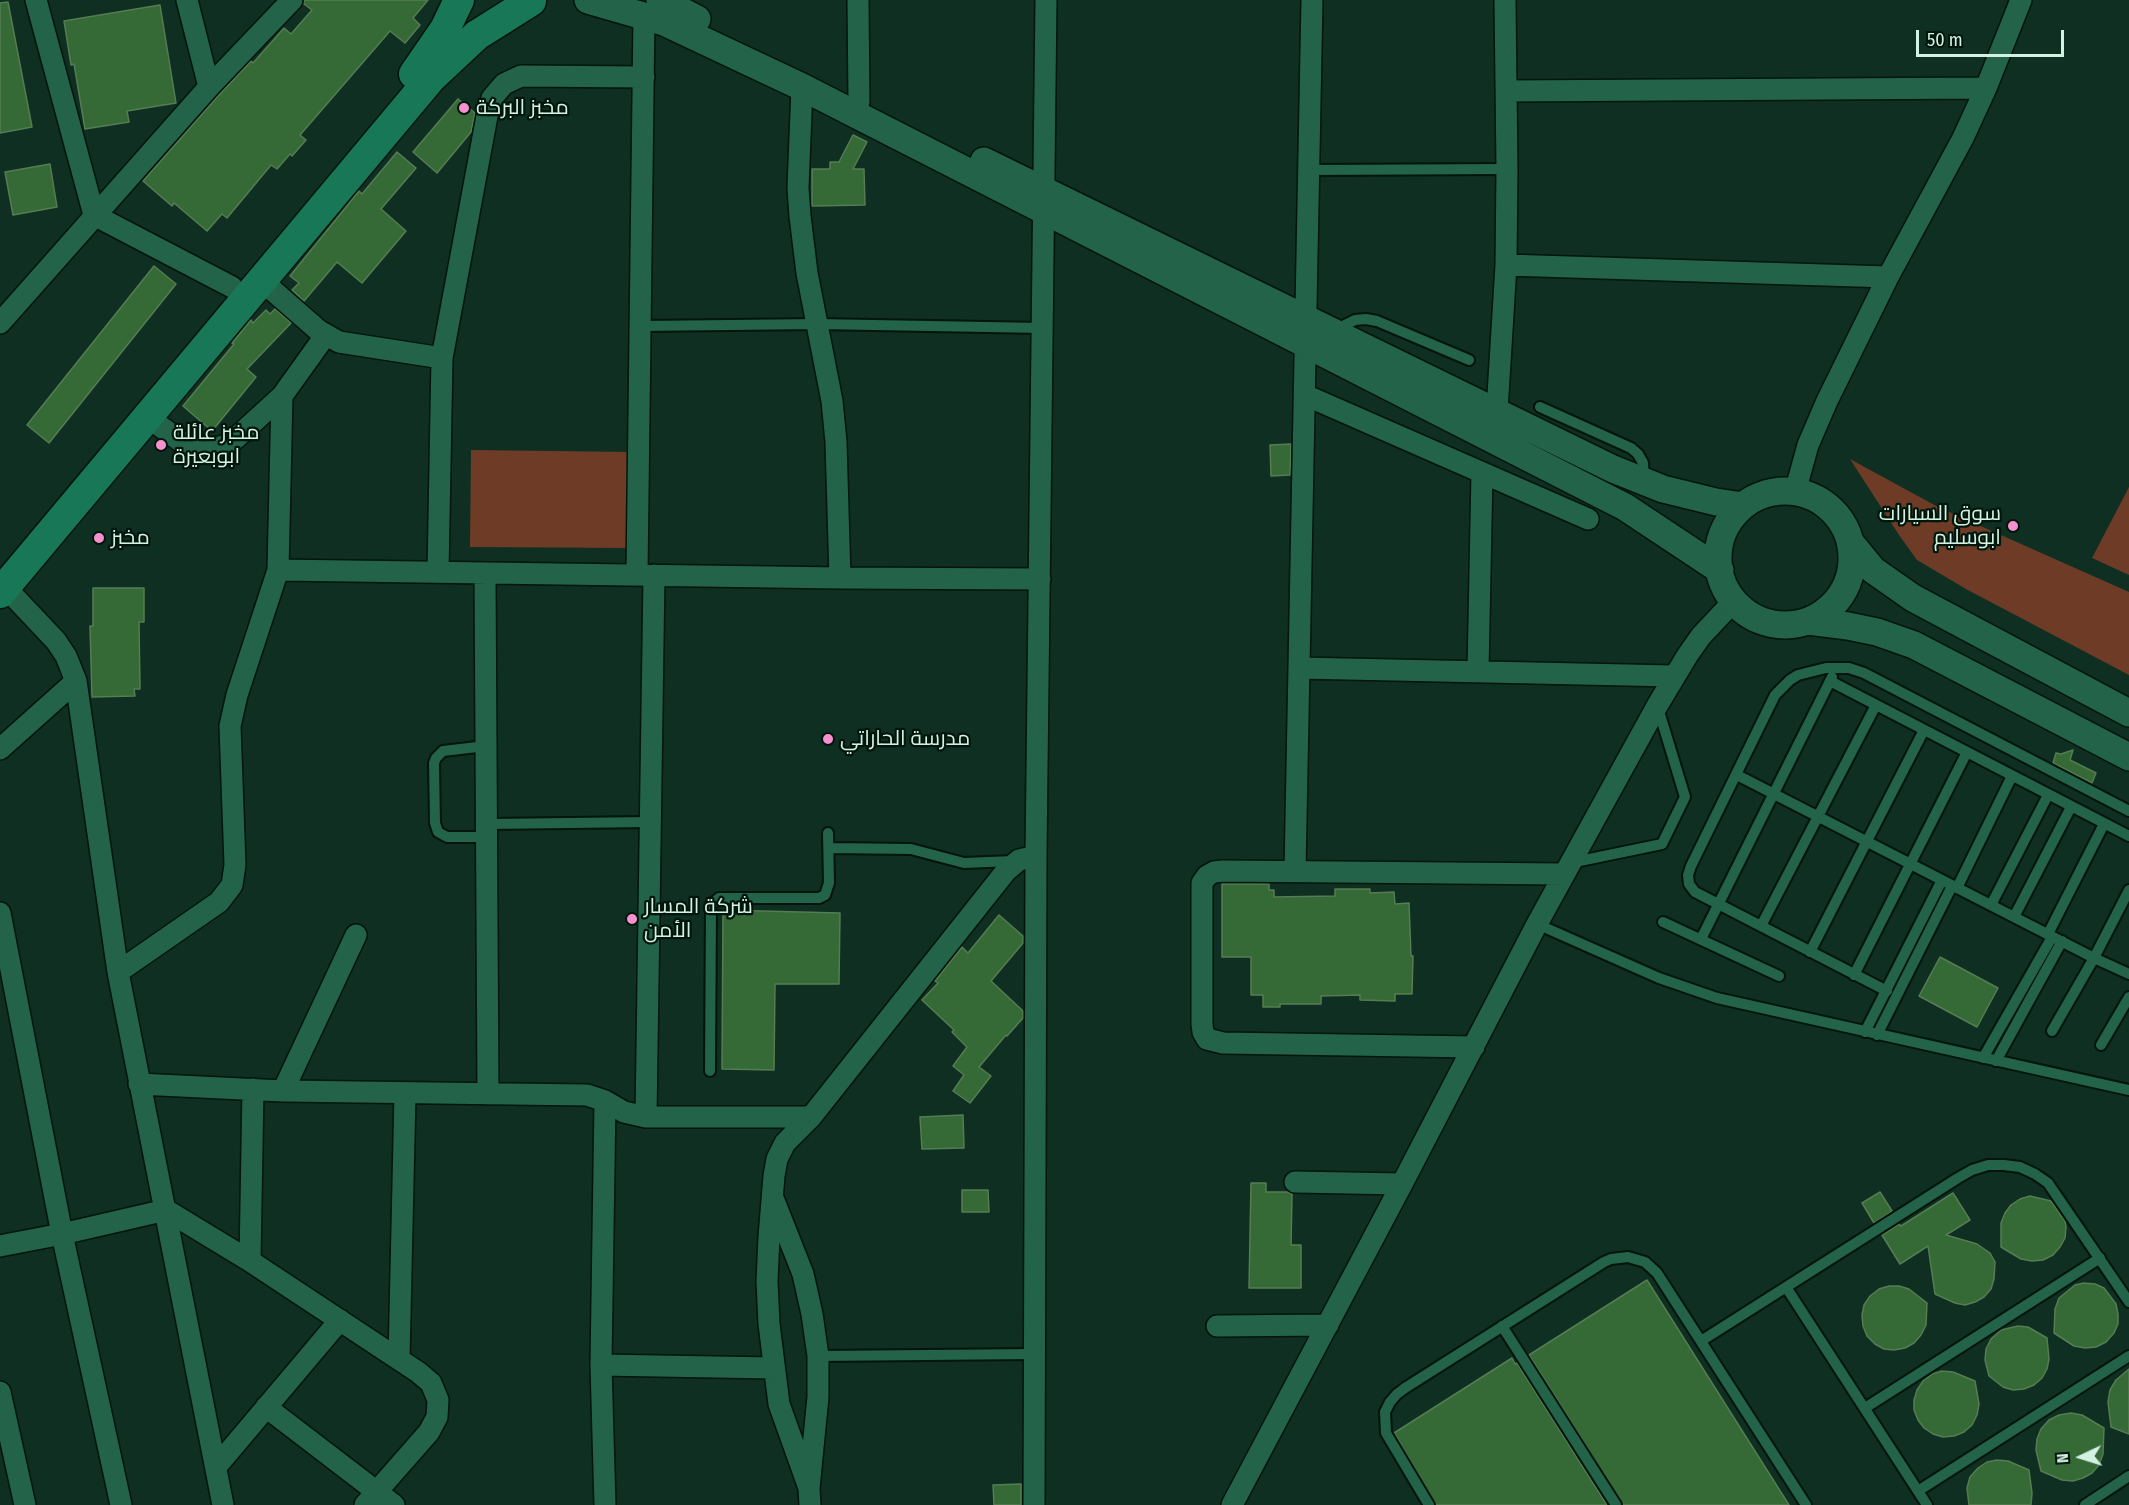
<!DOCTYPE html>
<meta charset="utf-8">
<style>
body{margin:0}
#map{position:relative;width:2129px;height:1505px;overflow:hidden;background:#0e2f21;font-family:"Fira Sans Condensed",sans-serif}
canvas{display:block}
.north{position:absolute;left:2051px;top:1427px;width:60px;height:60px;-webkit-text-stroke:4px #00160c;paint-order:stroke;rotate:266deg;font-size:16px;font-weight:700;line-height:24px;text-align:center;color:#d3f2e3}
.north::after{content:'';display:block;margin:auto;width:21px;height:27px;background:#d3f2e3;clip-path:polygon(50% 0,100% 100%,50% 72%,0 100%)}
.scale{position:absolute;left:1916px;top:30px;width:148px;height:27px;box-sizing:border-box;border:3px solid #d3f2e3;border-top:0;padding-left:8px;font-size:18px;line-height:21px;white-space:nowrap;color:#d3f2e3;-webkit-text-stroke:4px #00160c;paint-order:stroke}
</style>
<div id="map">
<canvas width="2129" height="1505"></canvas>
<div class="north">N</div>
<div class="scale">50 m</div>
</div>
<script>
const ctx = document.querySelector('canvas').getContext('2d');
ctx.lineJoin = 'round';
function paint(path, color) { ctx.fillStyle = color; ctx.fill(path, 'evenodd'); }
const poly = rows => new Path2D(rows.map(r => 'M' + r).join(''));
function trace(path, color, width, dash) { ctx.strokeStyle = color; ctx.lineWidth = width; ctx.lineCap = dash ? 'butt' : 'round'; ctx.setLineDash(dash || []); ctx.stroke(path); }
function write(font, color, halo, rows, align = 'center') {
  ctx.font = font + ' "Fira Sans Condensed",Cairo,sans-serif'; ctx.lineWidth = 4.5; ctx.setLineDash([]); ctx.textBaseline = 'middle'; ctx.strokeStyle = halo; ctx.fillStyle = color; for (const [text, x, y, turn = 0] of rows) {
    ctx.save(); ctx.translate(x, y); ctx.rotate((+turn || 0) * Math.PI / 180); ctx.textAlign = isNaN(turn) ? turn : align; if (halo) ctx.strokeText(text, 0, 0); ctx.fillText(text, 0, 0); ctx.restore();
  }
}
paint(poly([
 [471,450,632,452,631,548,470,547],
 [1850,459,1938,507,2129,592,2129,675,1966,589,1917,560,1899,535],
 [2129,487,2129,575,2092,558]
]), '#6e3c26');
const building = poly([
 [304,0,428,0,413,18,420,25,405,43,390,31,300,135,306,140,292,156,290,154,277,169,271,165,227,218,222,214,207,231,174,203,172,206,143,181,218,96,251,61,253,63,284,28,291,34,312,10,304,4,304,0],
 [8,2,32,127,0,133,0,3,8,2],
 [160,5,176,103,127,111,129,122,85,129,74,64,71,65,64,21,160,5],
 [458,99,475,113,471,132,437,173,413,152,458,99],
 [853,135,867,142,853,169,864,169,865,205,812,206,812,169,830,169,830,162,839,162,853,135],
 [397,152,416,168,381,209,406,231,362,283,337,262,304,301,292,290,299,283,290,276,359,191,362,194,397,152],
 [50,164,57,207,13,215,5,172,50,164],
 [154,266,176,284,49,443,27,425,154,266],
 [275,309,291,323,247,369,256,377,212,431,183,406,234,344,232,343,251,320,253,323,266,310,270,314,275,309],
 [1291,444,1290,475,1271,476,1270,445,1291,444],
 [93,588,144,588,144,622,139,622,140,689,134,689,135,696,92,697,90,626,93,626,93,588],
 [2073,750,2070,760,2096,773,2092,783,2053,763,2056,753,2061,754,2073,750],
 [1222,884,1269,884,1269,890,1274,890,1274,897,1335,896,1335,889,1370,889,1370,893,1394,892,1395,904,1409,903,1411,956,1413,956,1412,994,1395,994,1395,1001,1360,1000,1360,995,1321,996,1321,1004,1280,1004,1280,1007,1263,1007,1263,995,1251,995,1251,957,1222,957,1222,884],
 [723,910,840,913,839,984,775,984,774,1070,722,1069,723,910],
 [999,915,1023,936,1023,943,991,981,1023,1011,1023,1018,1007,1036,1006,1035,979,1067,991,1076,970,1103,953,1091,964,1075,953,1066,967,1047,952,1032,954,1030,922,1000,938,983,935,981,962,947,968,953,999,915],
 [1940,957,1998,988,1977,1027,1919,996,1940,957],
 [963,1115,964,1148,922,1149,920,1117,963,1115],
 [1251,1183,1266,1183,1266,1192,1288,1192,1292,1194,1291,1245,1301,1245,1301,1288,1249,1288,1251,1183],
 [962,1190,988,1190,989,1212,962,1212,962,1190],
 [1880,1192,1892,1211,1874,1223,1862,1203,1880,1192],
 [1953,1193,1970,1220,1946,1235,1977,1244,1990,1253,1995,1262,1994,1279,1991,1289,1984,1297,1975,1302,1965,1305,1955,1303,1935,1294,1928,1246,1900,1264,1882,1235,1899,1224,1901,1226,1953,1193],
 [2030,1196,2051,1201,2065,1221,2066,1227,2065,1238,2060,1247,2053,1255,2043,1260,2032,1261,2021,1259,2001,1247,2001,1223,2005,1213,2011,1205,2020,1199,2030,1196],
 [1647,1280,1789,1505,1623,1505,1529,1355,1647,1280],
 [2084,1283,2095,1284,2104,1288,2116,1304,2118,1314,2118,1324,2114,1333,2106,1342,2096,1347,2085,1348,2074,1346,2054,1333,2055,1309,2059,1298,2075,1285,2084,1283],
 [1889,1286,1899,1286,1909,1289,1927,1303,1926,1325,1921,1335,1914,1343,1905,1348,1894,1350,1884,1349,1875,1344,1867,1336,1863,1326,1862,1315,1864,1305,1870,1296,1879,1289,1889,1286],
 [2018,1326,2028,1327,2047,1338,2049,1359,2047,1369,2042,1378,2034,1385,2024,1389,2013,1390,2003,1387,1989,1376,1985,1360,1986,1349,1991,1339,2001,1330,2018,1326],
 [1512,1358,1515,1364,1517,1363,1607,1505,1436,1505,1394,1433,1512,1358],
 [2129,1369,2129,1434,2111,1427,2108,1402,2110,1390,2116,1380,2129,1369],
 [1942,1371,1953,1372,1975,1381,1979,1404,1977,1415,1972,1425,1964,1432,1954,1436,1943,1437,1933,1434,1924,1428,1918,1420,1914,1410,1914,1400,1917,1390,1923,1381,1932,1374,1942,1371],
 [2071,1413,2082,1415,2104,1428,2103,1454,2099,1465,2092,1473,2083,1478,2073,1481,2062,1480,2041,1471,2036,1450,2037,1439,2041,1429,2049,1420,2059,1415,2071,1413],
 [1997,1460,2008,1461,2029,1470,2032,1493,2031,1505,1969,1505,1967,1488,1970,1477,1978,1468,1987,1462,1997,1460],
 [1021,1484,1021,1505,994,1505,993,1485,1021,1484]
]);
paint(building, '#356935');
trace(building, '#557d53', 1.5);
const service = poly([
 [1309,170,1507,169],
 [641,326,817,324,1043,328],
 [1337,332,1345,325,1355,320,1366,319,1377,321,1469,360],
 [1540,407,1631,448,1638,454,1643,463,1644,479],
 [1830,681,2129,836],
 [486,746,443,751,436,758,434,763,435,823,438,832,447,837,486,837],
 [1737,775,2094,958,2129,974],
 [487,824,650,822],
 [829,848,911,849,964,863,1013,861],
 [1570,863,1662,844,1685,797,1658,708],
 [1957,888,2012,776],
 [1991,905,2048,795],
 [2014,917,2071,807],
 [1663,922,1779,976],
 [1537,924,1659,978,1717,998,2129,1090],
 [1761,926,1876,705],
 [2048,934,2104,824],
 [1701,939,1832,677],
 [1810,952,1924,730],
 [1854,975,1967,752],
 [1887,991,1695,892,1689,884,1688,875,1691,866,1775,695,1790,680,1798,675,1826,668,1849,668,1864,673,2129,811],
 [2052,1031,2094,958,2129,890],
 [1865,1032,1942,880],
 [1877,1035,1952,886],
 [2101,1045,2129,997],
 [1983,1058,2052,937],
 [1996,1061,2062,941],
 [710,1071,711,905,719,898,819,898,825,895,829,883,828,833],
 [1786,1287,1927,1505],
 [1502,1326,1616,1505],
 [1701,1341,1958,1178,1972,1170,1988,1165,2004,1165,2020,1167,2035,1174,2048,1183,2129,1302],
 [818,1356,1034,1354],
 [1865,1408,2100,1258],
 [1918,1491,2129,1356],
 [1429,1505,1386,1433,1385,1412,1390,1402,1397,1394,1405,1388,1604,1262,1611,1259,1628,1257,1645,1262,1657,1273,1806,1505],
 [2085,1505,2129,1476]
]);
const minor = poly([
 [36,0,94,215,232,287],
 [187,0,209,87],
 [858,0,859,102],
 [802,87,798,188,800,216,807,273,832,401,836,442,840,578],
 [1506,91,1986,88],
 [1506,265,1888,277],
 [262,281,318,330,339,342,442,358],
 [0,323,209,87,292,0],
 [1305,395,1588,519],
 [1497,411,1506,265,1507,169,1505,0],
 [149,418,183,443,196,448,210,449,224,446,236,438,282,396,325,336],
 [1795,492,1808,445,1827,401,1888,277,1963,138,1986,88,2021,0],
 [278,570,840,578,1040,579],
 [438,572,442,358,487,116,492,98,504,84,521,76,644,77],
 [485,573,488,1094],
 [637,575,644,15],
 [5,587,56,641,66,656,76,681,118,972,223,1505],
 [1299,668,1674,676],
 [1478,671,1482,473],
 [0,749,76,681],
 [1295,871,1312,0],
 [0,913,62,1234,121,1505],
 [118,972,219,902,232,885,235,865,230,726,237,695,278,570,282,396],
 [1474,1047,1223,1043,1207,1039,1203,1032,1202,1024,1202,883,1207,876,1214,872,1223,871,1564,874],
 [139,1084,283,1091,587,1095,605,1101,624,1112,646,1117,811,1117],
 [283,1091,356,935],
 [646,1117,654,575],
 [1295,1182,1402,1184],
 [773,1198,803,1274,812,1314,818,1356,818,1397,809,1488,810,1505],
 [0,1246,62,1234,166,1210,250,1261,418,1372,431,1383,438,1400,437,1417,429,1432,365,1505],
 [250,1261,253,1089],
 [1217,1326,1328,1325],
 [399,1359,405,1094],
 [601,1365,773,1368],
 [0,1392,25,1505],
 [266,1407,394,1505],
 [216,1467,340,1320],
 [809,1488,779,1404,769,1324,767,1281,769,1237,774,1176,777,1159,785,1143,811,1117,1006,871,1019,860,1036,856],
 [605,1505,601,1365,605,1101],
 [1034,1505,1036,856,1046,0],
 [1232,1505,1402,1184,1537,924,1657,706,1687,656,1701,636,1734,601]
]);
const tertiary = poly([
 [588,0,664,22,802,87,1625,507,1720,570],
 [660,0,697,19],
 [984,161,1613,469,1663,489,1716,502,1743,506],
 '1718 558a67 67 0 1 1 134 0a67 67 0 1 1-134 0Z',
 [1850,542,1873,570,1913,598,2129,713],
 [1808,621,1848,626,1877,632,1914,645,2129,757]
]);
const secondary = poly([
 [414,74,445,29,459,0],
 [0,593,431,78,477,35,531,1]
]);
trace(service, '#03150d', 14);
trace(minor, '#03150d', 24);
trace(tertiary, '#03150d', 30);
trace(secondary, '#03150d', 33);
trace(service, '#236349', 10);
trace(minor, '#236349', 21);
trace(tertiary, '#236349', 27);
trace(secondary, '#187756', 30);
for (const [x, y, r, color] of [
 [464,108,6,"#f790ce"],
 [161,445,6,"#f790ce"],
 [2013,526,6,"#f790ce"],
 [99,538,6,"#f790ce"],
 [828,739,6,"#f790ce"],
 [632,919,6,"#f790ce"]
]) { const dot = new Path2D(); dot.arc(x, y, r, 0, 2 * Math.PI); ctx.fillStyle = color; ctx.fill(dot); trace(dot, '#00160c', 2); }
write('21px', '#d3f2e3', '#00160c', [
 ["مخبز البركة",476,108],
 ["مخبز عائلة",173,433],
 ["ابوبعيرة",173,457],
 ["سوق السيارات",2001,514,"right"],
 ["ابوسليم",2001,538,"right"],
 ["مخبز",111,538],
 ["مدرسة الحاراتي",840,739],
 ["شركة المسار",644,907],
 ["الأمن",644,931]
], 'left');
</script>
